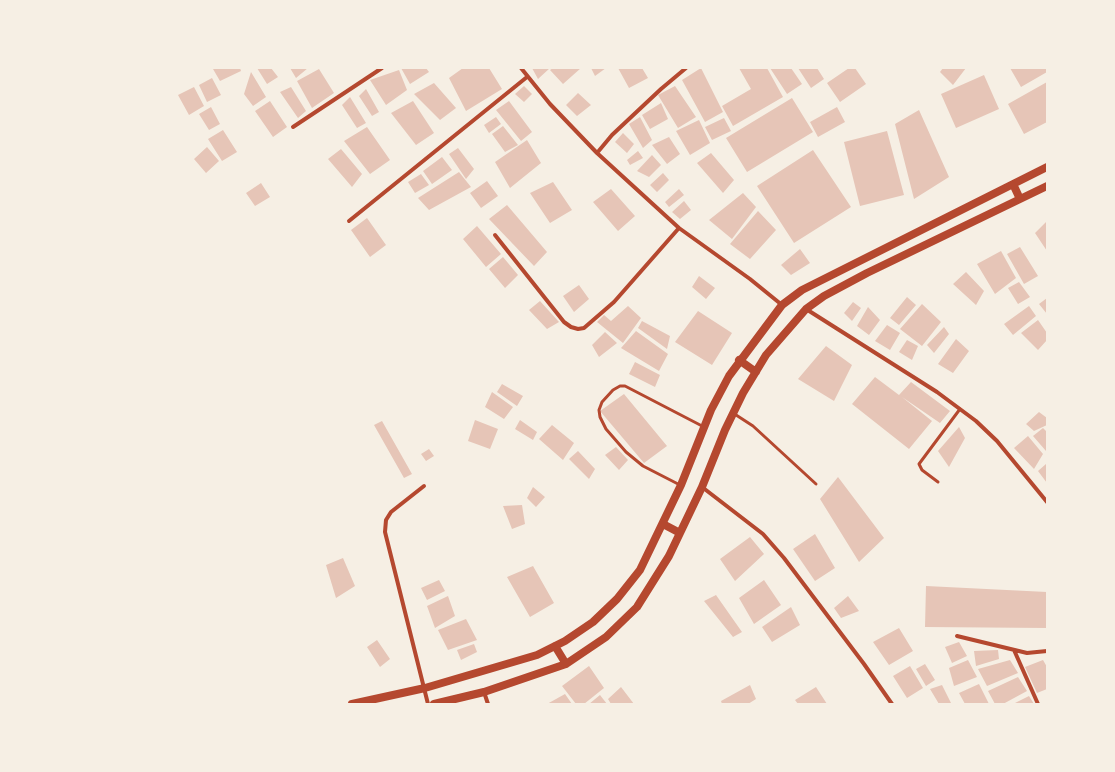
<!DOCTYPE html>
<style>
body{margin:0}
#map{position:relative;width:1115px;height:772px;overflow:hidden;background:#f6efe4;font-family:"Source Serif 4",serif}
canvas{display:block}
.frame{position:absolute;inset:0;border:69px solid #f6efe4;pointer-events:none}
</style>
<div id="map">
<canvas width="1115" height="772"></canvas>
<div class="frame"></div>
</div>
<script>
const ctx = document.querySelector('canvas').getContext('2d');
ctx.lineJoin = 'round';
function paint(path, color) { ctx.fillStyle = color; ctx.fill(path, 'evenodd'); }
const poly = rows => new Path2D(rows.map(r => 'M' + r).join(''));
function trace(path, color, width, dash) { ctx.strokeStyle = color; ctx.lineWidth = width; ctx.lineCap = dash ? 'butt' : 'round'; ctx.setLineDash(dash || []); ctx.stroke(path); }
paint(poly([
 [240,68,241,71,220,81,213,69],
 [257,68,271,68,278,77,267,84],
 [290,68,308,68,296,78],
 [401,68,426,68,429,72,410,84],
 [463,68,489,68,502,89,466,111,449,78],
 [532,68,550,68,538,79],
 [553,68,581,68,563,84,550,70],
 [591,68,606,68,595,76],
 [618,68,642,68,648,78,629,88],
 [701,68,723,112,705,122,682,80],
 [739,68,767,68,783,97,733,126,722,106,751,89],
 [770,68,791,68,802,84,787,94],
 [798,68,817,68,824,79,811,88],
 [849,68,855,68,866,84,840,102,827,83],
 [943,68,966,68,953,85,940,72],
 [1010,68,1047,68,1047,72,1021,87],
 [319,69,334,93,312,108,297,81],
 [399,70,407,90,386,105,370,80],
 [251,72,266,97,253,106,244,94],
 [984,75,999,109,956,128,941,94],
 [212,78,221,95,207,102,199,85],
 [1047,82,1047,122,1024,134,1008,104],
 [434,83,456,108,440,120,414,94],
 [524,86,532,94,524,102,515,94],
 [675,86,696,117,678,128,658,95],
 [194,87,204,106,189,115,178,95],
 [291,87,306,111,298,118,280,92],
 [366,89,379,112,372,116,359,96],
 [578,93,591,105,577,116,566,105],
 [350,97,366,123,357,128,342,105],
 [792,98,813,132,747,172,726,138],
 [270,101,287,127,273,137,255,111],
 [413,101,434,133,416,145,391,113],
 [509,101,532,132,521,141,496,110],
 [661,103,668,119,650,129,642,115],
 [211,107,220,124,209,130,199,114],
 [837,107,845,122,818,137,810,122],
 [919,110,949,177,914,199,895,124],
 [496,117,501,124,489,133,484,125],
 [640,117,652,140,643,148,629,124],
 [724,118,731,131,712,140,705,127],
 [699,120,710,143,690,155,676,131],
 [503,126,518,145,505,152,492,134],
 [367,127,390,160,370,174,344,141],
 [223,130,237,152,222,161,208,139],
 [887,131,904,195,860,206,844,142],
 [623,133,634,144,627,153,615,142],
 [669,137,680,154,667,164,652,145],
 [527,140,541,163,510,188,495,162],
 [207,147,219,161,206,173,194,159],
 [458,148,474,169,466,179,449,154],
 [341,149,362,174,352,187,328,159],
 [813,150,851,207,794,243,757,186],
 [638,151,643,158,630,165,627,160],
 [711,153,734,180,723,193,697,163],
 [652,155,661,165,649,177,637,171],
 [442,157,452,170,432,184,423,171],
 [459,172,471,187,429,210,418,198],
 [663,173,669,180,657,192,650,185],
 [421,174,429,185,415,193,408,182],
 [487,181,498,196,481,208,470,193],
 [553,182,572,210,550,223,530,193],
 [261,183,270,197,255,206,246,193],
 [611,189,635,216,618,231,593,202],
 [679,189,684,195,669,207,665,202],
 [743,193,756,207,732,239,709,220],
 [684,201,691,210,680,219,672,212],
 [507,205,547,252,534,266,489,219],
 [758,211,776,230,750,259,730,244],
 [367,218,386,245,370,257,351,230],
 [1047,221,1047,251,1035,233],
 [477,226,501,254,486,267,463,239],
 [1020,247,1038,276,1024,284,1007,254],
 [800,249,810,263,791,275,781,265],
 [1001,251,1016,278,995,294,977,264],
 [503,257,518,275,505,288,489,269],
 [966,272,984,291,976,305,953,284],
 [699,276,715,288,706,299,692,287],
 [1019,282,1030,297,1018,304,1008,288],
 [579,285,589,299,574,312,563,296],
 [907,297,916,305,899,325,890,318],
 [1047,298,1047,314,1039,304],
 [540,301,559,322,547,329,529,310],
 [853,302,861,308,852,321,844,313],
 [922,304,941,322,922,346,900,329],
 [628,306,641,318,623,343,597,322,604,315,611,321],
 [1029,306,1036,316,1013,335,1004,324],
 [868,307,880,320,869,335,857,326],
 [698,311,732,333,712,365,675,342],
 [1038,320,1047,333,1047,340,1038,350,1021,333],
 [642,321,670,336,667,349,638,328],
 [887,325,900,333,890,350,875,341],
 [944,327,949,334,934,353,927,345],
 [636,331,668,354,659,371,621,348],
 [605,332,617,343,599,357,592,345],
 [956,339,969,351,953,373,938,364],
 [907,340,918,346,912,360,899,352],
 [826,346,852,365,834,401,798,379],
 [635,362,660,375,655,387,629,374],
 [875,377,899,395,911,382,950,411,940,423,902,397,932,421,909,449,852,404],
 [502,384,523,396,517,406,497,392],
 [492,392,513,407,504,419,485,407],
 [624,394,667,446,644,463,600,411],
 [1039,412,1047,418,1047,425,1034,431,1026,424],
 [475,420,498,429,490,449,468,441],
 [520,420,537,432,533,440,515,429],
 [382,421,412,474,404,478,374,425],
 [552,425,574,443,563,460,539,439],
 [959,427,965,438,949,467,938,451],
 [1043,428,1047,432,1046,451,1033,436],
 [1028,436,1043,454,1034,469,1014,448],
 [616,447,628,460,619,470,605,455],
 [429,449,434,456,426,461,421,454],
 [578,451,595,469,589,479,569,459],
 [1046,464,1047,466,1047,483,1038,471],
 [838,477,884,538,859,562,820,499],
 [533,487,545,497,536,507,527,498],
 [522,505,525,524,512,529,503,506],
 [815,534,835,568,815,581,793,549],
 [750,537,764,554,735,581,720,559],
 [343,558,355,586,336,598,326,565],
 [533,566,554,603,530,617,507,577],
 [439,580,445,591,427,600,421,588],
 [764,580,781,605,754,624,739,598],
 [926,586,1047,592,1047,628,925,627],
 [716,595,742,632,733,637,704,601],
 [448,596,455,616,435,628,427,606],
 [848,596,859,611,841,618,834,608],
 [791,607,800,625,772,642,762,627],
 [466,619,477,640,448,650,438,630],
 [899,628,913,651,889,665,873,642],
 [377,640,390,659,380,667,367,647],
 [959,642,967,656,952,663,945,647],
 [474,644,477,652,461,660,457,650],
 [998,650,999,659,976,666,974,651],
 [968,660,977,677,954,686,949,668],
 [1010,660,1018,673,987,686,978,669],
 [1043,660,1047,667,1047,689,1037,693,1025,667],
 [925,664,935,680,926,686,916,669],
 [589,666,604,688,584,704,576,704,562,686],
 [910,666,923,688,907,698,893,676],
 [1018,677,1027,691,1003,704,995,704,988,691],
 [979,684,989,704,965,704,959,693],
 [750,685,756,699,748,704,722,704,721,701],
 [942,685,951,703,949,704,939,704,930,689],
 [621,687,634,704,611,704,608,699],
 [816,687,827,704,798,704,795,700],
 [565,694,572,704,547,704],
 [600,695,607,704,589,704],
 [1029,696,1034,704,1013,704]
]), '#e6c5b7');
trace(poly([
 [733,413,753,426,816,484],
 [938,482,922,470,919,464,960,409],
 [680,485,643,466,626,452,606,429,600,417,599,410,602,402,613,390,620,386,625,386,704,427]
]), '#b5482f', 3);
trace(poly([
 [521,68,550,104,597,153,679,228,750,279,782,305],
 [293,127,382,68],
 [597,153,612,135,661,89,686,68],
 [349,221,527,77],
 [495,235,564,322,571,327,578,329,584,328,614,302,679,228],
 [806,309,937,392,976,421,997,441,1047,502],
 [424,486,391,512,386,520,385,532,428,704],
 [702,487,763,534,784,558,864,664,892,704],
 [957,636,1027,653,1047,651],
 [1014,650,1038,704],
 [484,692,488,704]
]), '#b5482f', 4);
trace(poly([
 [1013,184,1020,199],
 [739,360,756,372],
 [663,524,680,533],
 [555,646,566,664],
 [352,704,425,688,537,655,565,641,593,622,617,599,640,570,681,485,711,410,729,376,782,305,802,290,1047,167],
 [434,704,484,692,566,664,606,637,637,607,669,556,702,487,725,430,743,393,766,355,806,309,824,296,867,273,1047,186]
]), '#b5482f', 8);
</script>
